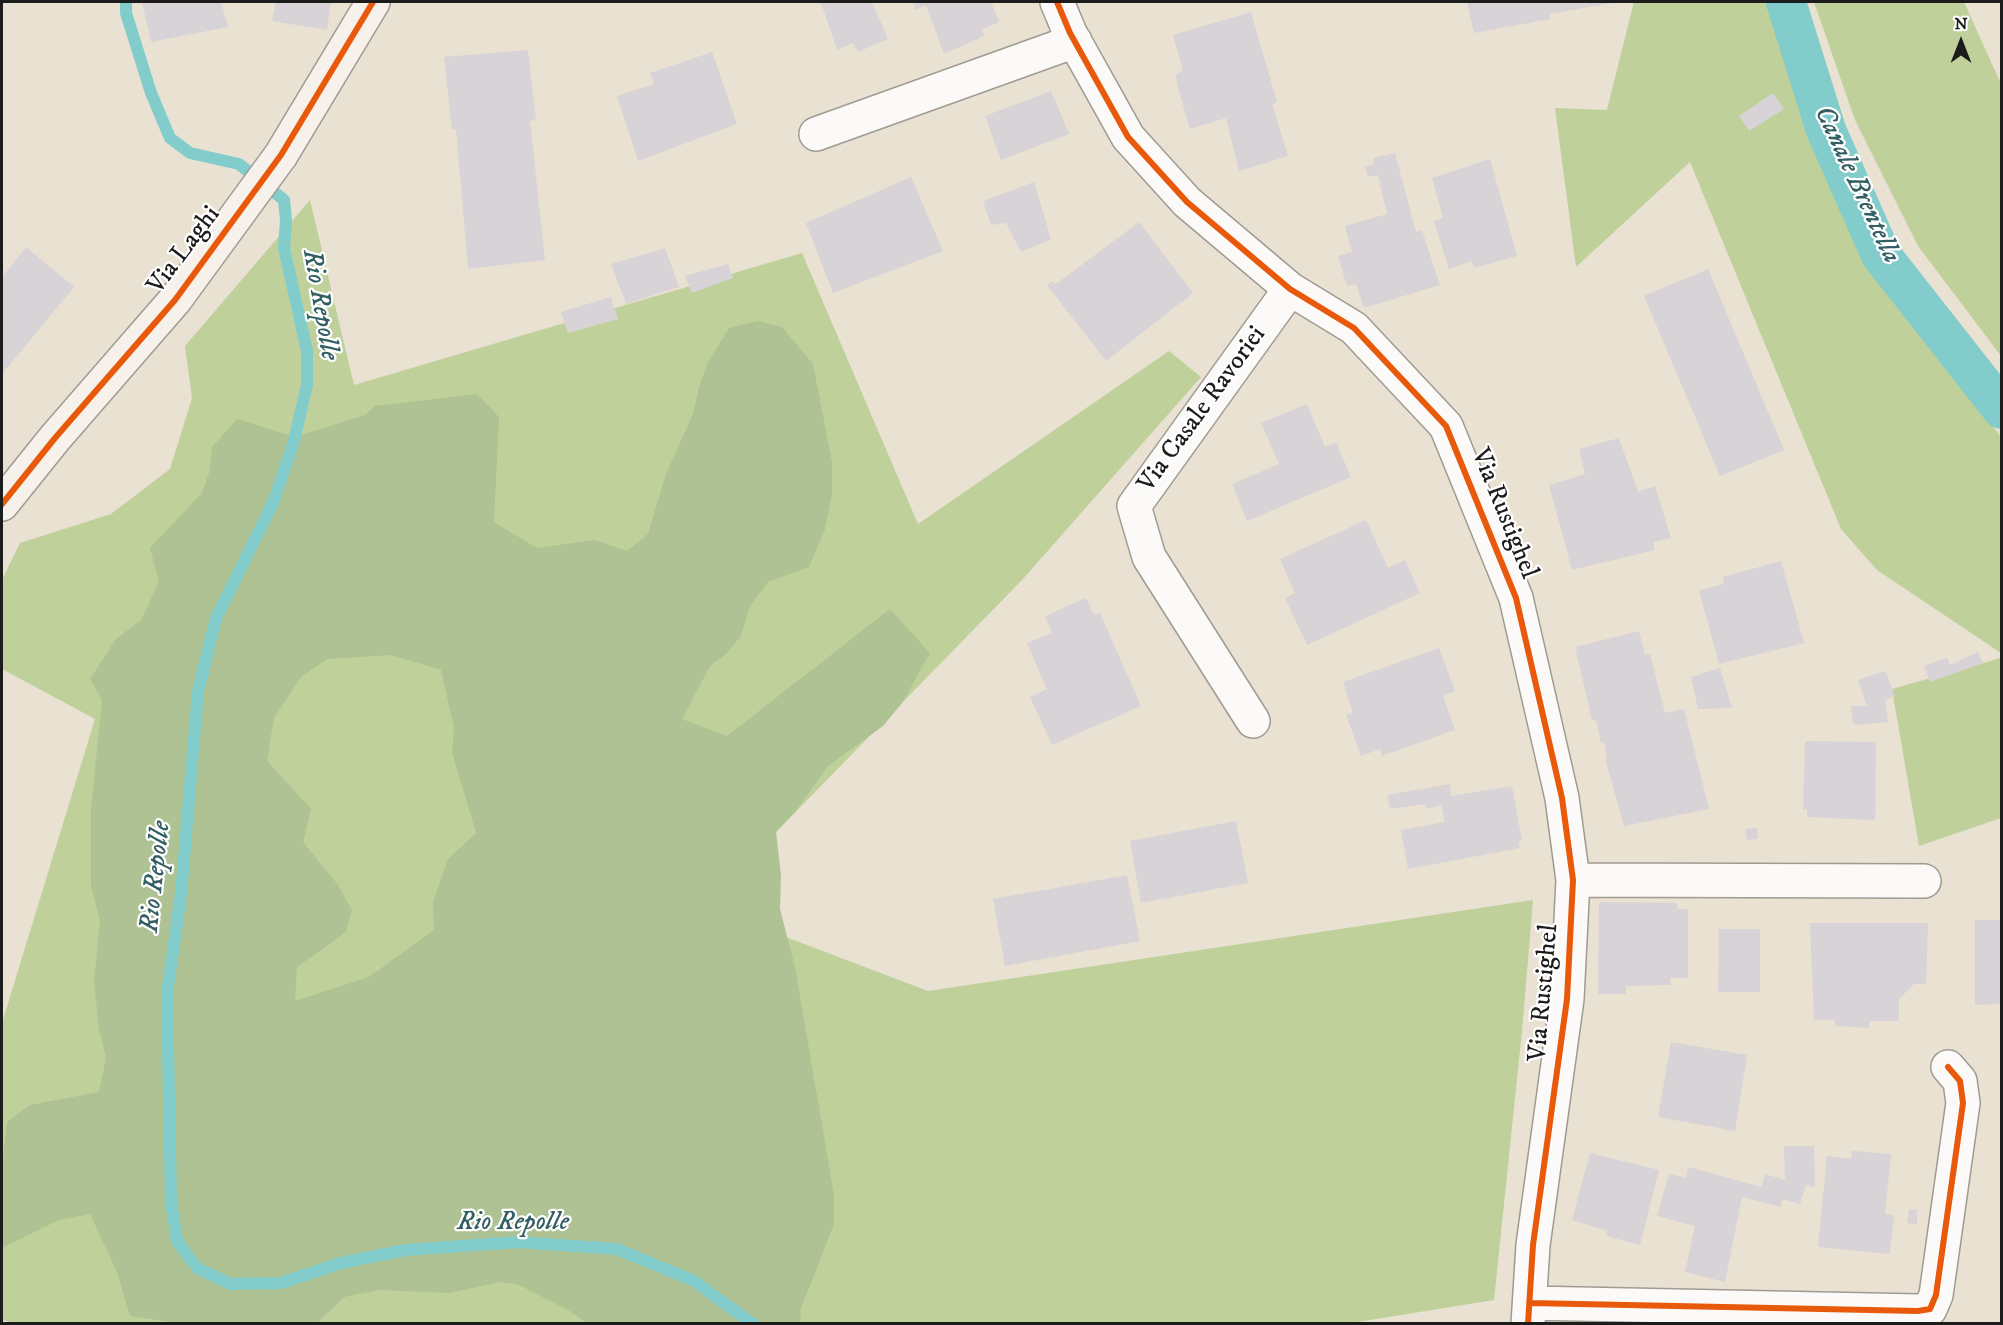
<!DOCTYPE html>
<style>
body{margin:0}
#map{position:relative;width:2003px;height:1325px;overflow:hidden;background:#e9e1d2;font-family:"IM FELL DW Pica",serif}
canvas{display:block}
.frame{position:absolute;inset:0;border:3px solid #1c1c1c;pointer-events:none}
.north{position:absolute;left:1931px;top:12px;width:60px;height:60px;-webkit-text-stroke:4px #fff;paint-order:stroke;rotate:0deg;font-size:16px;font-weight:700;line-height:24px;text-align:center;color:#1c1c1c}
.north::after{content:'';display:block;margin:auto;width:21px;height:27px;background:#1c1c1c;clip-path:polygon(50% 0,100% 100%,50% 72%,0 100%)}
</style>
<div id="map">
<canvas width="2003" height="1325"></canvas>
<div class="frame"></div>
<div class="north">N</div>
</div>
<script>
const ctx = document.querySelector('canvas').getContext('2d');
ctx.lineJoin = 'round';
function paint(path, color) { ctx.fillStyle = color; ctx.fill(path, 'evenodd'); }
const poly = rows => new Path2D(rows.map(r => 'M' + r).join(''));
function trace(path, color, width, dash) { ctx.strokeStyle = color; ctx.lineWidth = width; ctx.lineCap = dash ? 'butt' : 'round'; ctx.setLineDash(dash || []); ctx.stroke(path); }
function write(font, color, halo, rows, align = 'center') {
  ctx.font = font + ' "IM FELL DW Pica",serif'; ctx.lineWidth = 4.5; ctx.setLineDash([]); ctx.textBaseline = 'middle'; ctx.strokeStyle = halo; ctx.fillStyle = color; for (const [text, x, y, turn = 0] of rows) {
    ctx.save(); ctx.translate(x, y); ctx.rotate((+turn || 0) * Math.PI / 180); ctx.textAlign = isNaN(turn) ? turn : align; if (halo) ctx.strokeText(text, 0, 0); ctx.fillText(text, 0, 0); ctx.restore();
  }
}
paint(poly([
 [1634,2,1768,2,1835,200,1881,283,2001,437,2001,653,1877,570,1841,529,1690,162,1576,267,1555,108,1607,110],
 [1814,2,1964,2,2001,84,2001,356,1918,246,1855,120],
 [310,200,354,385,802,253,918,524,1169,351,1201,377,1022,580,776,832,770,931,928,991,1533,900,1522,1031,1494,1300,1345,1324,20,1324,2,1320,2,1023,95,719,2,669,2,580,20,543,111,514,170,469,192,398,185,346],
 [2001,658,2001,818,1919,846,1892,689]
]), '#bfd09a');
paint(poly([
 [758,321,782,327,813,364,832,462,832,495,825,529,809,567,768,582,750,606,741,636,726,654,710,666,682,719,727,736,890,609,930,653,902,703,883,726,828,766,795,812,776,832,781,876,780,909,795,967,834,1195,834,1224,800,1311,801,1323,587,1323,568,1310,519,1285,500,1282,449,1293,380,1290,344,1297,317,1323,177,1323,130,1316,117,1272,90,1214,59,1220,2,1248,2,1168,7,1122,30,1105,99,1092,106,1058,99,1028,94,982,100,921,91,885,91,809,102,700,90,679,116,639,141,620,159,582,150,548,202,493,210,470,212,447,237,419,295,437,365,415,375,406,477,394,499,417,494,522,537,548,595,540,627,551,648,534,666,474,693,414,699,387,708,362,729,328],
 [391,655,441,670,454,728,452,752,476,833,448,859,433,902,434,930,369,977,295,1001,297,967,346,932,352,910,338,885,303,842,311,809,267,761,274,718,301,677,327,659]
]), '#aec293');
trace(poly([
 [126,2,126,13,151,93,170,138,190,153,239,164,284,200,286,220,284,248,307,351,307,385,294,441,273,503,216,618,198,692,181,894,167,994,171,1201,177,1241,197,1268,231,1284,281,1283,341,1263,405,1250,517,1242,617,1249,694,1281,753,1324]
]), '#82cdcc', 12);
trace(poly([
 [1786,2,1826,130,1881,255,2002,409]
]), '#82cdcc', 40);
paint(poly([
 [142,2,221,2,228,27,151,42],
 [276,2,331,2,327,30,272,21],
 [825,2,872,2,888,39,858,52,853,43,837,50,821,3],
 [913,2,991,2,999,22,982,29,984,36,944,54,926,5,916,10],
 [1467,2,1612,2,1612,3,1550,14,1550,19,1474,33],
 [1251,12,1277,102,1272,104,1288,156,1239,171,1226,118,1190,129,1177,84,1176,74,1183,71,1173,35],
 [528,50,536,120,530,121,545,260,468,269,456,129,452,130,444,57],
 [712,52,737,124,638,161,617,96,654,84,650,73],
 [1051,91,1069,134,1001,160,985,116],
 [1773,93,1784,109,1749,131,1739,116],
 [1395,153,1416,232,1422,230,1440,285,1364,308,1356,284,1347,286,1338,256,1352,252,1345,226,1387,214,1378,175,1368,177,1365,167,1374,164,1373,158],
 [1490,159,1517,256,1474,268,1472,261,1449,269,1434,221,1443,218,1432,178],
 [911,177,943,251,833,293,806,223],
 [1034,182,1051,239,1021,252,1006,223,991,225,983,201],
 [1139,222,1193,293,1106,361,1047,285,1052,281,1056,284],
 [26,247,74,287,2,374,2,277],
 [665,248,679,287,626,304,611,264],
 [728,264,733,278,692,293,685,276],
 [1708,269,1784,450,1720,476,1644,296],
 [611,297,618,319,568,333,561,312],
 [1307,404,1325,447,1336,442,1351,477,1247,521,1232,484,1279,464,1261,423],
 [1619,438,1638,492,1655,486,1671,538,1653,542,1655,550,1572,570,1549,485,1585,474,1579,449],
 [1366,520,1388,568,1405,560,1420,593,1307,645,1285,598,1295,593,1280,559],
 [1781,561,1804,643,1719,664,1699,590,1724,584,1723,577],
 [1086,598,1094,615,1100,613,1141,706,1052,745,1030,697,1047,689,1027,643,1052,633,1045,616],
 [1639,631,1645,655,1650,654,1665,713,1684,709,1709,809,1624,826,1605,758,1607,757,1604,742,1601,743,1596,720,1592,720,1575,647],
 [1439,648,1455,691,1443,696,1455,730,1382,756,1380,749,1361,756,1346,715,1353,713,1343,682],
 [1978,652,1983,663,1930,682,1924,666,1947,658,1950,665],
 [1720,668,1732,708,1698,709,1691,677],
 [1885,671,1895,696,1885,700,1888,722,1853,725,1851,706,1867,706,1858,680],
 [1805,741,1876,742,1875,820,1807,817,1807,810,1803,809],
 [1450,784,1451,796,1512,786,1522,841,1518,841,1520,848,1408,869,1401,830,1445,822,1441,805,1426,809,1425,804,1390,809,1387,795],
 [1236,821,1248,883,1141,903,1130,841],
 [1757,828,1758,839,1747,840,1745,829],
 [1127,875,1140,941,1005,966,993,899],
 [1599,902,1677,903,1677,909,1688,909,1688,978,1670,978,1671,985,1626,986,1626,994,1598,994],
 [1975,920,2002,920,2002,1004,1975,1005],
 [1810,923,1928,923,1926,984,1914,984,1899,999,1899,1021,1869,1021,1869,1028,1835,1026,1835,1020,1814,1020],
 [1719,929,1760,929,1760,992,1718,992],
 [1671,1042,1747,1055,1735,1131,1658,1117],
 [1784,1146,1814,1146,1815,1187,1806,1185,1800,1204,1782,1199,1781,1207,1742,1197,1725,1282,1685,1272,1695,1226,1657,1216,1669,1174,1686,1178,1688,1167,1762,1187,1765,1174,1785,1180],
 [1852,1151,1891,1154,1885,1214,1894,1215,1890,1254,1818,1247,1827,1156,1851,1159],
 [1590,1153,1659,1170,1640,1245,1606,1236,1608,1231,1572,1220],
 [1909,1209,1917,1210,1917,1224,1907,1223]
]), '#d8d3d6');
const street = poly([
 [1057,2,1070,33,1128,137,1187,202,1290,289,1354,328,1446,426,1516,598,1562,798,1573,880,1567,999,1533,1245,1528,1324],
 [816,134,1075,41],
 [1253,721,1149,557,1134,506,1290,289],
 [1573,880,1924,881],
 [1530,1303,1918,1311,1930,1309,1936,1295,1963,1103,1960,1081,1948,1067]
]);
const secondary = poly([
 [2,504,55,438,175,300,281,155,373,2]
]);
trace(street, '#9f9b92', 36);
trace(secondary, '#9f9b92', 36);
trace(street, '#fcfaf8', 33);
trace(secondary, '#f6f1eb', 33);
trace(poly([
 [1057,2,1070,33,1128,137,1187,202,1290,289,1354,328,1446,426,1516,598,1562,798,1573,880,1567,999,1533,1245,1528,1324],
 [2,504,55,438,175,300,281,155,373,2],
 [1530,1303,1918,1311,1930,1309,1936,1295,1963,1103,1960,1081,1948,1067]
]), '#e8590c', 6);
write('26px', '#1c1c1c', '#fff', [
 ["Via Laghi",185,251,-53],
 ["Via Casale Ravoriei",1203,410,-54],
 ["Via Rustighel",1503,514,68],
 ["Via Rustighel",1545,993,-85]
]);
write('italic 27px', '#335f62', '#fff', [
 ["Canale Brentella",1856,185,65],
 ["Rio Repolle",319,305,80],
 ["Rio Repolle",157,877,-84],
 ["Rio Repolle",513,1223]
]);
</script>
